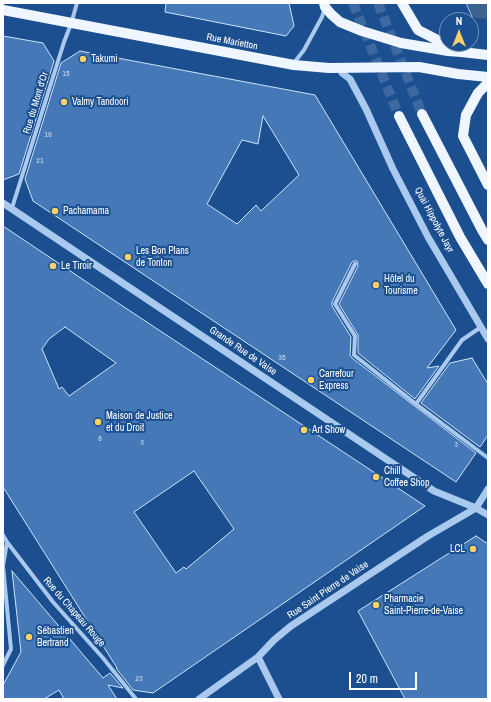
<!DOCTYPE html>
<meta charset="utf-8">
<style>
body{margin:0}
#map{position:relative;width:491px;height:702px;overflow:hidden;background:#1b4f8f;font-family:"Archivo Narrow",sans-serif}
canvas{display:block}
.frame{position:absolute;inset:0;border:4px solid #fff;pointer-events:none}
.north{position:absolute;left:439px;top:12px;width:40px;height:40px;box-sizing:border-box;background:#1b4f8f;border:1px solid #7695bc;border-radius:50%;rotate:0deg;font-size:11px;font-weight:700;line-height:16px;text-align:center;color:#fff}
.north::after{content:'';display:block;margin:auto;width:14px;height:18px;background:#ffd166;clip-path:polygon(50% 0,100% 100%,50% 72%,0 100%)}
.scale{position:absolute;left:349px;top:672px;width:68px;height:18px;box-sizing:border-box;border:2px solid #fff;border-top:0;padding-left:5px;font-size:12px;line-height:14px;white-space:nowrap;color:#fff;-webkit-text-stroke:3px #1b4f8f;paint-order:stroke}
</style>
<div id="map">
<canvas width="491" height="702"></canvas>
<div class="frame"></div>
<div class="north">N</div>
<div class="scale">20 m</div>
</div>
<script>
const ctx = document.querySelector('canvas').getContext('2d');
ctx.lineJoin = 'round';
function paint(path, color) { ctx.fillStyle = color; ctx.fill(path, 'evenodd'); }
const poly = rows => new Path2D(rows.map(r => 'M' + r).join(''));
function trace(path, color, width, dash) { ctx.strokeStyle = color; ctx.lineWidth = width; ctx.lineCap = dash ? 'butt' : 'round'; ctx.setLineDash(dash || []); ctx.stroke(path); }
function write(font, color, halo, rows, align = 'center') {
  ctx.font = font + ' "Archivo Narrow",sans-serif'; ctx.lineWidth = 4; ctx.setLineDash([]); ctx.textBaseline = 'middle'; ctx.strokeStyle = halo; ctx.fillStyle = color; for (const [text, x, y, turn = 0] of rows) {
    ctx.save(); ctx.translate(x, y); ctx.rotate((+turn || 0) * Math.PI / 180); ctx.textAlign = isNaN(turn) ? turn : align; if (halo) ctx.strokeText(text, 0, 0); ctx.fillText(text, 0, 0); ctx.restore();
  }
}
const water = poly([
 [466,3,488,3,488,54,466,3]
]);
paint(water, '#3c6290');
trace(water, '#9cc4f0', 1);
paint(poly([
 [470,17,488,19,488,56,486,55]
]), '#1b4f8f');
const building = poly([
 [166,3,289,3,294,26,286,36,165,12,166,3],
 [3,36,43,43,54,61,19,174,3,180,3,36],
 [80,51,315,95,456,330,427,368,439,366,415,399,358,353,358,335,339,304,358,266,357,261,354,261,352,262,332,302,332,306,351,337,350,355,352,358,476,453,456,482,33,201,25,179,61,63,80,51],
 [263,116,299,175,261,211,256,205,237,224,207,204,242,140,258,144,263,116],
 [3,226,118,303,425,506,153,693,133,690,116,668,117,668,3,487,3,226],
 [65,327,116,363,69,396,62,387,59,389,42,349,49,339,65,327],
 [194,471,234,529,186,569,184,567,176,573,134,512,194,471],
 [472,358,488,384,488,435,480,447,421,403,450,363,472,358],
 [476,536,488,544,488,699,405,699,358,611,476,536],
 [12,571,103,678,110,673,123,688,108,685,117,699,64,699,59,690,44,699,3,699,3,685,21,652,12,571]
]);
paint(building, '#4478b7');
trace(building, '#cfe3fa', 1);
trace(poly([
 [353,3,399,116],
 [378,3,422,114]
]), '#3d69a0', 10, [10, 5]);
trace(poly([
 [293,64,304,50,322,17,325,7],
 [12,208,64,42,71,24,77,3],
 [355,264,335,304,355,336,354,355,416,404],
 [481,327,462,340,416,404,488,458],
 [3,535,7,542,53,602,103,658,136,699],
 [3,665,11,649,3,566,7,542]
]), '#a9c9ee', 4);
trace(poly([
 [342,67,342,73,350,79,366,109,393,169,428,237,488,339],
 [3,203,434,491,476,508,488,515],
 [258,657,279,699],
 [199,699,258,657,274,640,291,626,428,536,476,508,488,489]
]), '#a9c9ee', 7);
trace(poly([
 [324,3,325,7,331,14,340,22,362,31,401,43,448,51,461,52],
 [402,3,418,30,461,52,488,55],
 [3,10,294,65,329,68,419,67,458,74,488,77],
 [488,83,478,93,466,115,463,136,488,185],
 [422,114,482,230,488,240],
 [399,116,460,237,488,284]
]), '#f0f6ff', 10);
for (const [x, y, r, color] of [
 [83,59,4,"#ffd166"],
 [64,102,4,"#ffd166"],
 [55,211,4,"#ffd166"],
 [128,257,4,"#ffd166"],
 [53,266,4,"#ffd166"],
 [376,285,4,"#ffd166"],
 [311,380,4,"#ffd166"],
 [98,422,4,"#ffd166"],
 [304,430,4,"#ffd166"],
 [376,477,4,"#ffd166"],
 [473,549,4,"#ffd166"],
 [376,605,4,"#ffd166"],
 [29,637,4,"#ffd166"]
]) { const dot = new Path2D(); dot.arc(x, y, r, 0, 2 * Math.PI); ctx.fillStyle = color; ctx.fill(dot); trace(dot, '#1b4f8f', 1.5); }
write('8px', '#d0dded', null, [
 ["15",66,74],
 ["19",48,135],
 ["21",40,161],
 ["35",282,358],
 ["6",100,439],
 ["3",142,443],
 ["3",456,445],
 ["23",139,679]
]);
write('10px', '#fff', '#1b4f8f', [
 ["Rue Marietton",232,42,11],
 ["Rue du Mont d'Or",36,103,-73],
 ["Quai Hippolyte Jayr",434,220,62],
 ["Grande Rue de Vaise",243,351,34],
 ["Rue Saint Pierre de Vaise",328,590,-34],
 ["Rue du Chapeau Rouge",74,612,49]
]);
write('10px', '#fff', '#1b4f8f', [
 ["Takumi",91,59],
 ["Valmy Tandoori",72,102],
 ["Pachamama",63,211],
 ["Les Bon Plans",136,251],
 ["de Tonton",136,263],
 ["Le Tiroir",61,266],
 ["Hôtel du",384,279],
 ["Tourisme",384,291],
 ["Carrefour",319,374],
 ["Express",319,386],
 ["Maison de Justice",106,416],
 ["et du Droit",106,428],
 ["Art Show",312,430],
 ["Chill",384,471],
 ["Coffee Shop",384,483],
 ["LCL",465,549,"right"],
 ["Pharmacie",384,599],
 ["Saint-Pierre-de-Vaise",384,611],
 ["Sébastien",37,631],
 ["Bertrand",37,643]
], 'left');
</script>
